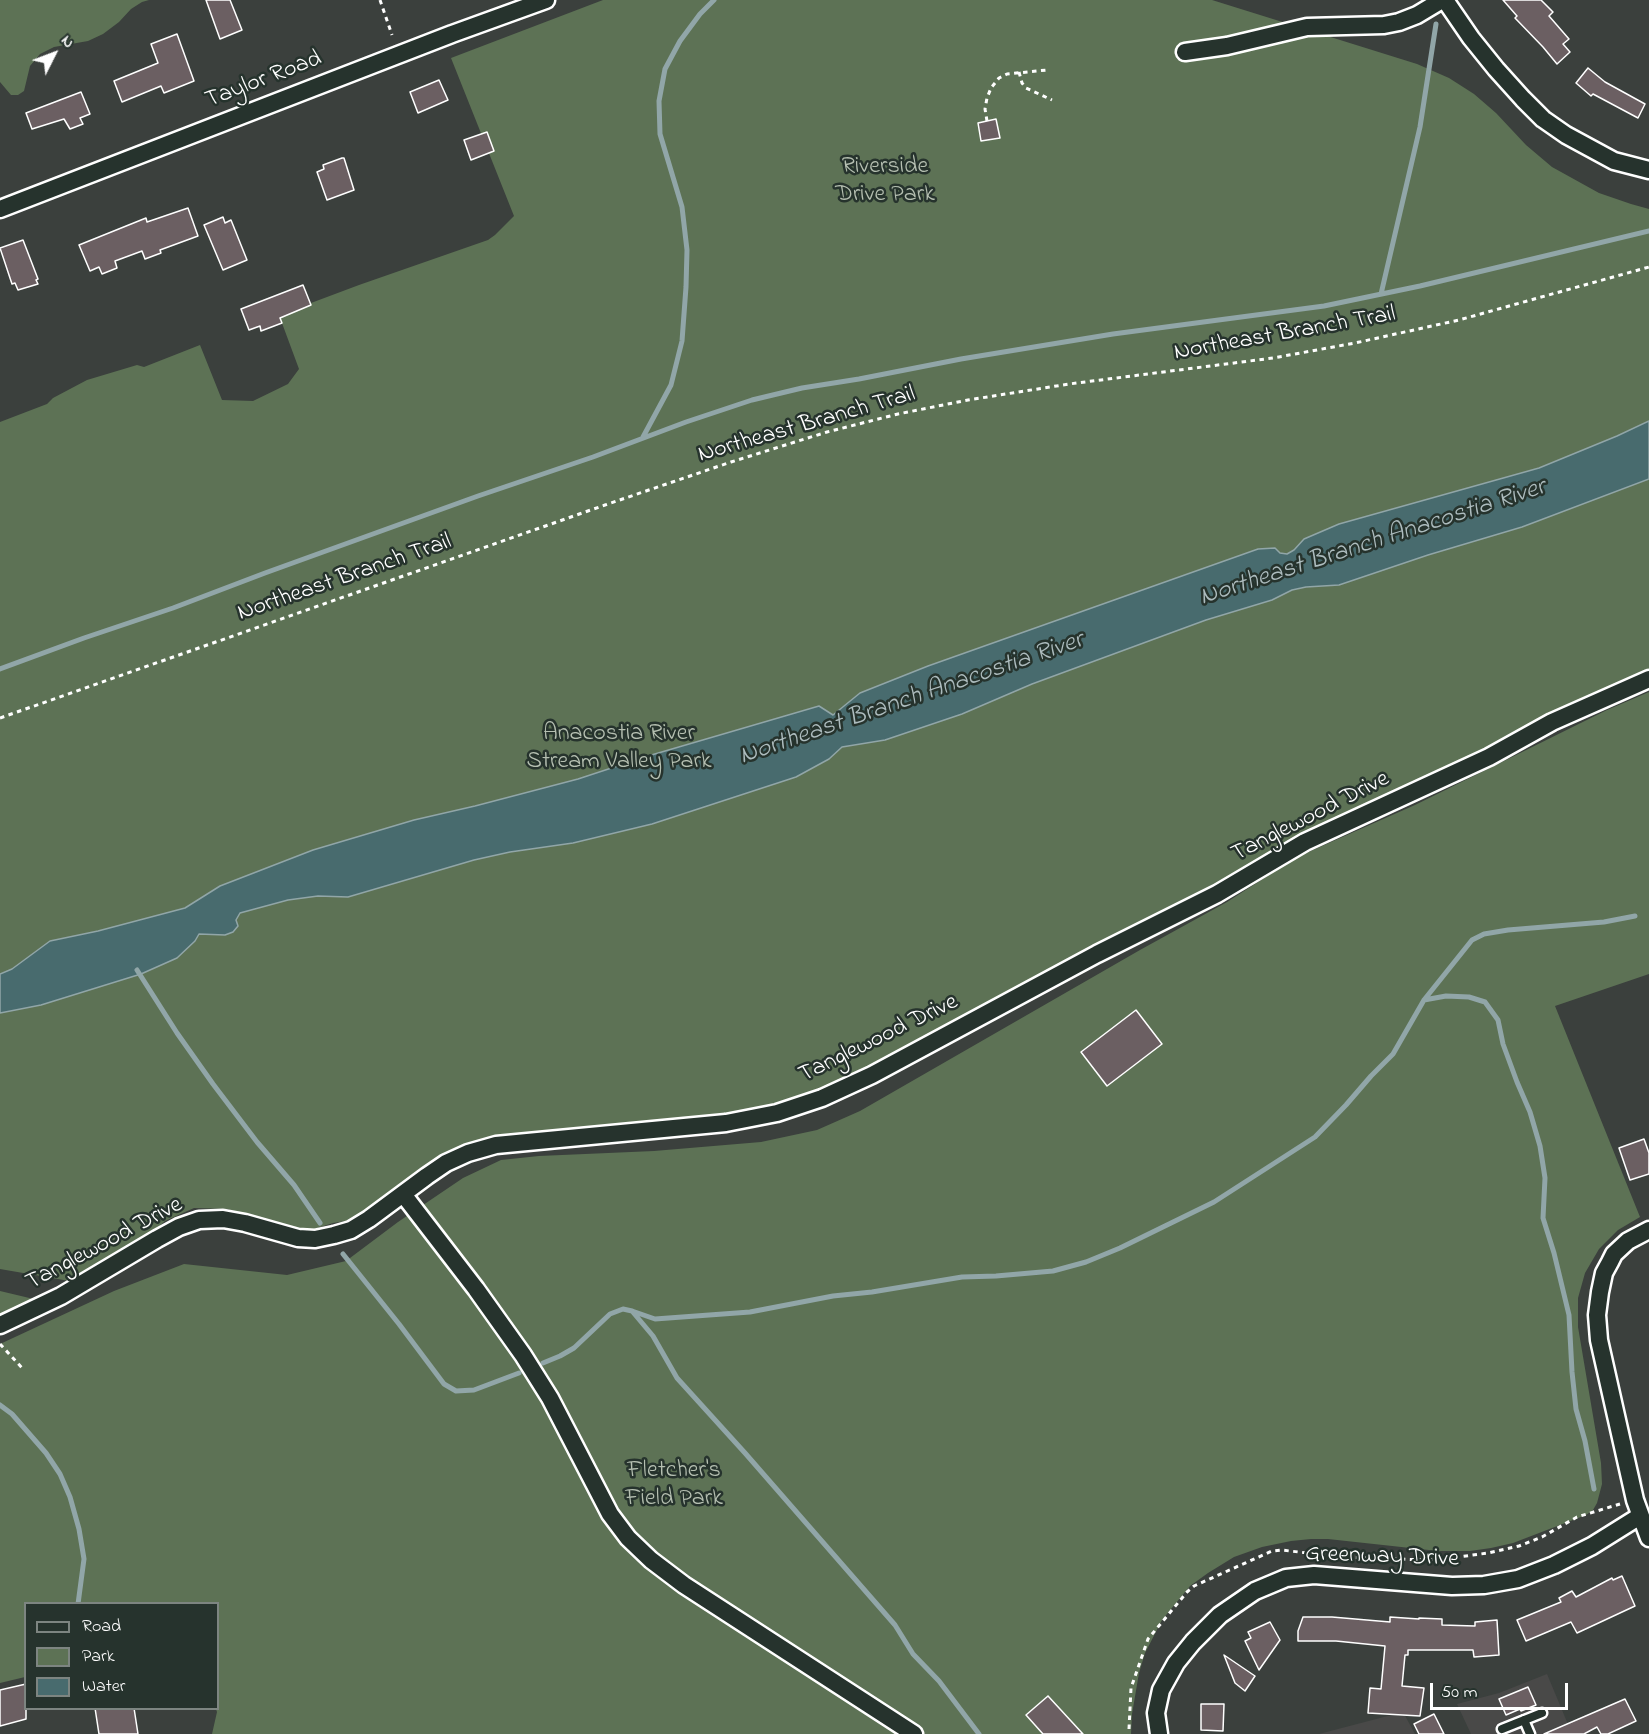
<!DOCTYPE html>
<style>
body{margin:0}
#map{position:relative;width:1649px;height:1734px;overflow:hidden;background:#3b403d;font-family:"Indie Flower",sans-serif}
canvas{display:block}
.legend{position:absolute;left:24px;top:1602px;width:195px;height:108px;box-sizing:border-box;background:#26332d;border:2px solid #7d8581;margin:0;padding:8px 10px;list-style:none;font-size:18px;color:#fff}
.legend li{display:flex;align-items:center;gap:12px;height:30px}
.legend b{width:30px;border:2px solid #7d8581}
.north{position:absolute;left:24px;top:24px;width:60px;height:60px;-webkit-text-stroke:4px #26332d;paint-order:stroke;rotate:48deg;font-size:16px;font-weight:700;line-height:24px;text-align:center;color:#fff}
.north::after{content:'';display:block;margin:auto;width:21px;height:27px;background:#fff;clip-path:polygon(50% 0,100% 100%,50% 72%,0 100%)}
.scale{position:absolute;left:1430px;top:1683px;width:138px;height:27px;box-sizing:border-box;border:3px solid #fff;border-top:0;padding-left:8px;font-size:18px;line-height:21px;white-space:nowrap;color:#fff;-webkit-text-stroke:4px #26332d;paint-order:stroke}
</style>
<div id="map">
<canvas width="1649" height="1734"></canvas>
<ul class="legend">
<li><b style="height:8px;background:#26332d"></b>Road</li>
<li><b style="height:16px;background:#5d7255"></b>Park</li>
<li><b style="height:16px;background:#486b6e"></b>Water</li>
</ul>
<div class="north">N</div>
<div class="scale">50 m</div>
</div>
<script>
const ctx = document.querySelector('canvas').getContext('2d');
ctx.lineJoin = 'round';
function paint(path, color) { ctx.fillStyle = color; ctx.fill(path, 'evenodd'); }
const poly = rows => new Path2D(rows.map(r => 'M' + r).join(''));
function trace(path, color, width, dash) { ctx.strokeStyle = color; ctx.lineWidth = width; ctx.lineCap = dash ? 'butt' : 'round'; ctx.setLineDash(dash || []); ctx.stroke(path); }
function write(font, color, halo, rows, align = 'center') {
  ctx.font = font + ' "Indie Flower",sans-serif'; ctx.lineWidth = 5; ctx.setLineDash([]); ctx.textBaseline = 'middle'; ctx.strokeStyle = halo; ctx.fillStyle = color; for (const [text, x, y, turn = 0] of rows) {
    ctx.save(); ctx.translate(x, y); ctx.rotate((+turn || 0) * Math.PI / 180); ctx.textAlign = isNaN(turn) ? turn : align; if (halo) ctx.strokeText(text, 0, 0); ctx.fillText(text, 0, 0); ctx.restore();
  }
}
paint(poly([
 [1547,1674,1572,1734,1471,1734,1457,1704,1499,1693],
 [1403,1712,1415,1734,1319,1734]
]), '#494948');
paint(poly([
 [0,0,149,0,142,2,131,9,119,22,103,34,88,41,54,47,40,54,30,66,24,91,18,95,11,95,0,82],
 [603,0,1212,0,1417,64,1449,78,1474,94,1496,113,1526,145,1552,167,1599,193,1631,204,1649,209,1649,671,1289,841,1246,866,1227,880,860,1081,746,1115,559,1133,491,1136,430,1166,385,1195,352,1220,333,1223,308,1231,227,1209,194,1208,165,1221,141,1243,81,1283,0,1269,0,422,47,404,53,398,87,380,137,365,144,367,200,345,222,400,253,401,288,384,299,369,279,315,359,285,488,240,495,235,514,216,451,58],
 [1649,692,1649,974,1555,1006,1640,1217,1618,1230,1599,1249,1585,1273,1578,1298,1578,1327,1601,1463,1602,1484,1597,1503,1593,1510,1586,1515,1513,1543,1491,1548,1470,1551,1438,1551,1328,1539,1311,1539,1291,1541,1262,1547,1234,1557,1208,1573,1190,1586,1162,1620,1145,1653,1139,1673,1132,1714,1131,1734,212,1734,217,1712,216,1709,218,1708,218,1604,26,1604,25,1677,0,1683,0,1344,114,1291,184,1264,287,1275,346,1261,398,1222,463,1178,501,1160,539,1156,654,1151,761,1142,817,1130,860,1111,1140,950,1227,902,1297,857,1415,805,1607,710],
 [0,1291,42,1301,0,1319]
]), '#5d7255');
const water = poly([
 [1649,421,1649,479,1522,527,1428,555,1339,585,1306,587,1292,590,1272,600,1206,620,1032,684,962,714,885,740,842,747,829,759,796,777,652,824,573,843,510,852,474,860,348,897,318,896,288,900,240,913,236,920,238,926,233,932,225,935,199,934,195,941,177,958,141,974,41,1005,0,1013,0,974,12,969,50,941,98,931,185,908,220,886,313,850,414,820,475,806,578,779,648,756,819,706,833,715,860,693,928,666,1258,549,1275,548,1280,553,1287,554,1294,550,1304,539,1339,524,1539,468,1617,436,1649,421]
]);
paint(water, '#486b6e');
trace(water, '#91a6a8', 1.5);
trace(poly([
 [1381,294,1420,127,1436,24],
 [643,437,671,385,682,341,686,287,687,250,682,207,660,134,659,101,665,69,680,41,700,14,714,0],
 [0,669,84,638,173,608,265,573,478,496,593,457,686,422,752,400,802,388,859,379,961,359,1113,334,1324,306,1420,286,1649,231],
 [137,970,177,1033,213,1084,257,1142,294,1185,320,1223],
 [1424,1000,1446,996,1469,997,1485,1002,1498,1020,1503,1044,1517,1082,1530,1112,1540,1146,1545,1178,1543,1218,1554,1253,1569,1315,1572,1372,1576,1409,1585,1441,1594,1489],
 [343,1254,399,1324,444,1384,456,1391,474,1390,519,1373],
 [632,1311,655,1319,750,1312,833,1296,872,1292,962,1277,996,1276,1053,1271,1086,1262,1120,1248,1214,1202,1315,1137,1346,1105,1371,1076,1393,1054,1424,1000,1472,940,1484,934,1508,930,1604,922,1635,916],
 [543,1363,560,1356,574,1348,610,1314,623,1309,632,1311,653,1336,677,1378,745,1453,895,1625,913,1654,939,1681,979,1734],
 [0,1405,12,1414,46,1453,60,1474,70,1497,79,1529,84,1559,78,1604]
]), '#91a6a8', 5);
const building = poly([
 [206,0,230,0,242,30,220,39,206,0],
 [1503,0,1541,0,1553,12,1549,16,1569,39,1563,44,1570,52,1557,64,1543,47,1515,18,1517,16,1503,0],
 [177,34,194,81,164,93,161,86,122,102,114,81,158,63,151,44,177,34],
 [1588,68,1605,82,1645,104,1638,118,1593,94,1591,96,1576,83,1588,68],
 [439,80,448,100,418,113,410,92,439,80],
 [81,92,90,114,80,118,83,124,70,129,64,119,32,129,26,113,81,92],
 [996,119,1000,138,981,141,978,123,996,119],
 [487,132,494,151,471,160,464,140,487,132],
 [342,158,344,158,354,190,327,200,317,172,324,169,323,165,342,158],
 [188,208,198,236,160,250,161,253,145,259,142,251,115,261,117,268,102,274,99,267,90,271,79,245,146,218,147,222,188,208],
 [223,217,225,223,231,220,247,260,223,270,204,225,223,217],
 [23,240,38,279,36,280,38,284,18,290,15,283,12,284,0,248,23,240],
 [303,285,311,305,280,318,282,323,261,331,260,326,249,330,241,309,303,285],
 [1136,1010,1162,1044,1107,1086,1081,1052,1136,1010],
 [1644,1139,1649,1153,1649,1174,1630,1180,1619,1148,1644,1139],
 [1622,1576,1635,1606,1577,1633,1571,1622,1526,1641,1517,1620,1561,1602,1559,1598,1572,1591,1576,1597,1612,1578,1613,1580,1622,1576],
 [1303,1617,1332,1617,1390,1622,1390,1617,1419,1619,1419,1618,1442,1619,1442,1625,1475,1626,1475,1622,1497,1620,1499,1655,1474,1657,1473,1650,1408,1650,1408,1655,1405,1655,1402,1686,1424,1688,1420,1716,1368,1713,1370,1688,1381,1689,1385,1646,1336,1641,1298,1641,1298,1631,1303,1617],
 [1270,1622,1280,1640,1259,1670,1245,1641,1251,1638,1248,1632,1270,1622],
 [1224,1655,1255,1676,1245,1691,1235,1683,1224,1655],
 [26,1684,26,1719,0,1726,0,1690,26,1684],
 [1528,1687,1536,1705,1521,1711,1520,1709,1506,1715,1499,1699,1528,1687],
 [1048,1696,1083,1734,1043,1734,1026,1715,1048,1696],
 [1625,1699,1636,1721,1608,1734,1601,1734,1597,1727,1584,1734,1544,1734,1625,1699],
 [1201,1704,1224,1704,1223,1731,1201,1730,1201,1704],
 [95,1708,134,1708,138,1734,99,1734,95,1708],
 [1434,1714,1444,1734,1419,1734,1414,1724,1434,1714]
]);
paint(building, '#6b5f62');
trace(building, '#fff', 1.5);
const lane = poly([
 [1524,1720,1530,1734],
 [1502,1729,1542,1713]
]);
const street = poly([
 [1445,0,1471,38,1496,69,1523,99,1543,119,1566,135,1614,161,1649,170],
 [1185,52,1227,46,1307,27,1384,25,1399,22,1417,15,1442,0],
 [0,209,452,34,546,0],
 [403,1194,476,1289,523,1355,550,1398,610,1514,628,1538,651,1560,684,1585,914,1734],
 [1649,1230,1628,1241,1614,1254,1610,1262,1604,1273,1600,1292,1597,1315,1599,1340,1635,1500,1649,1538],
 [0,1325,61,1296,157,1239,179,1227,199,1220,223,1219,245,1223,298,1238,315,1239,334,1235,351,1230,369,1219,427,1176,446,1163,468,1153,496,1145,726,1123,777,1113,822,1098,872,1075,1097,954,1217,894,1305,842,1489,757,1552,722,1649,679],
 [1159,1734,1156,1713,1161,1690,1176,1663,1193,1642,1220,1615,1255,1591,1286,1578,1314,1575,1452,1586,1484,1585,1518,1579,1554,1565,1592,1546,1640,1516]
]);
trace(lane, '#fff', 13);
trace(street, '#fff', 21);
trace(poly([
 [380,0,392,35],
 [1019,72,1022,83,1026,88,1052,100],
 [987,121,985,109,987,98,991,88,999,78,1007,74,1047,70],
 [0,718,605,505,731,462,827,432,898,414,968,400,1069,384,1273,358,1355,343,1459,320,1649,267],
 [0,1344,24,1370],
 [1129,1729,1131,1688,1148,1639,1187,1592,1194,1586,1272,1551,1281,1550,1343,1557,1425,1560,1451,1558,1488,1553,1519,1546,1542,1537,1577,1517,1620,1504]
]), '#fff', 3, [4.5, 4.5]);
trace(lane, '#26332d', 8);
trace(street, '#26332d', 16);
write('24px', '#fff', '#26332d', [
 ["Taylor Road",264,81,-21],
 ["Northeast Branch Trail",1285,335,-10],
 ["Northeast Branch Trail",807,426,-16],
 ["Northeast Branch Trail",345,579,-19],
 ["Tanglewood Drive",1311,818,-27],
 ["Tanglewood Drive",879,1040,-26],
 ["Tanglewood Drive",105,1245,-28],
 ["Greenway Drive",1382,1558,2]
]);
write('24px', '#b6c0b2', '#26332d', [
 ["Riverside",885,168],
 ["Drive Park",885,196],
 ["Anacostia River",619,735],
 ["Stream Valley Park",619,763],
 ["Fletcher's",674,1472],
 ["Field Park",674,1500]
]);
write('italic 26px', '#adbcbe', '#26332d', [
 ["Northeast Branch Anacostia River",1373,544,-18],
 ["Northeast Branch Anacostia River",912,700,-19]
]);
</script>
